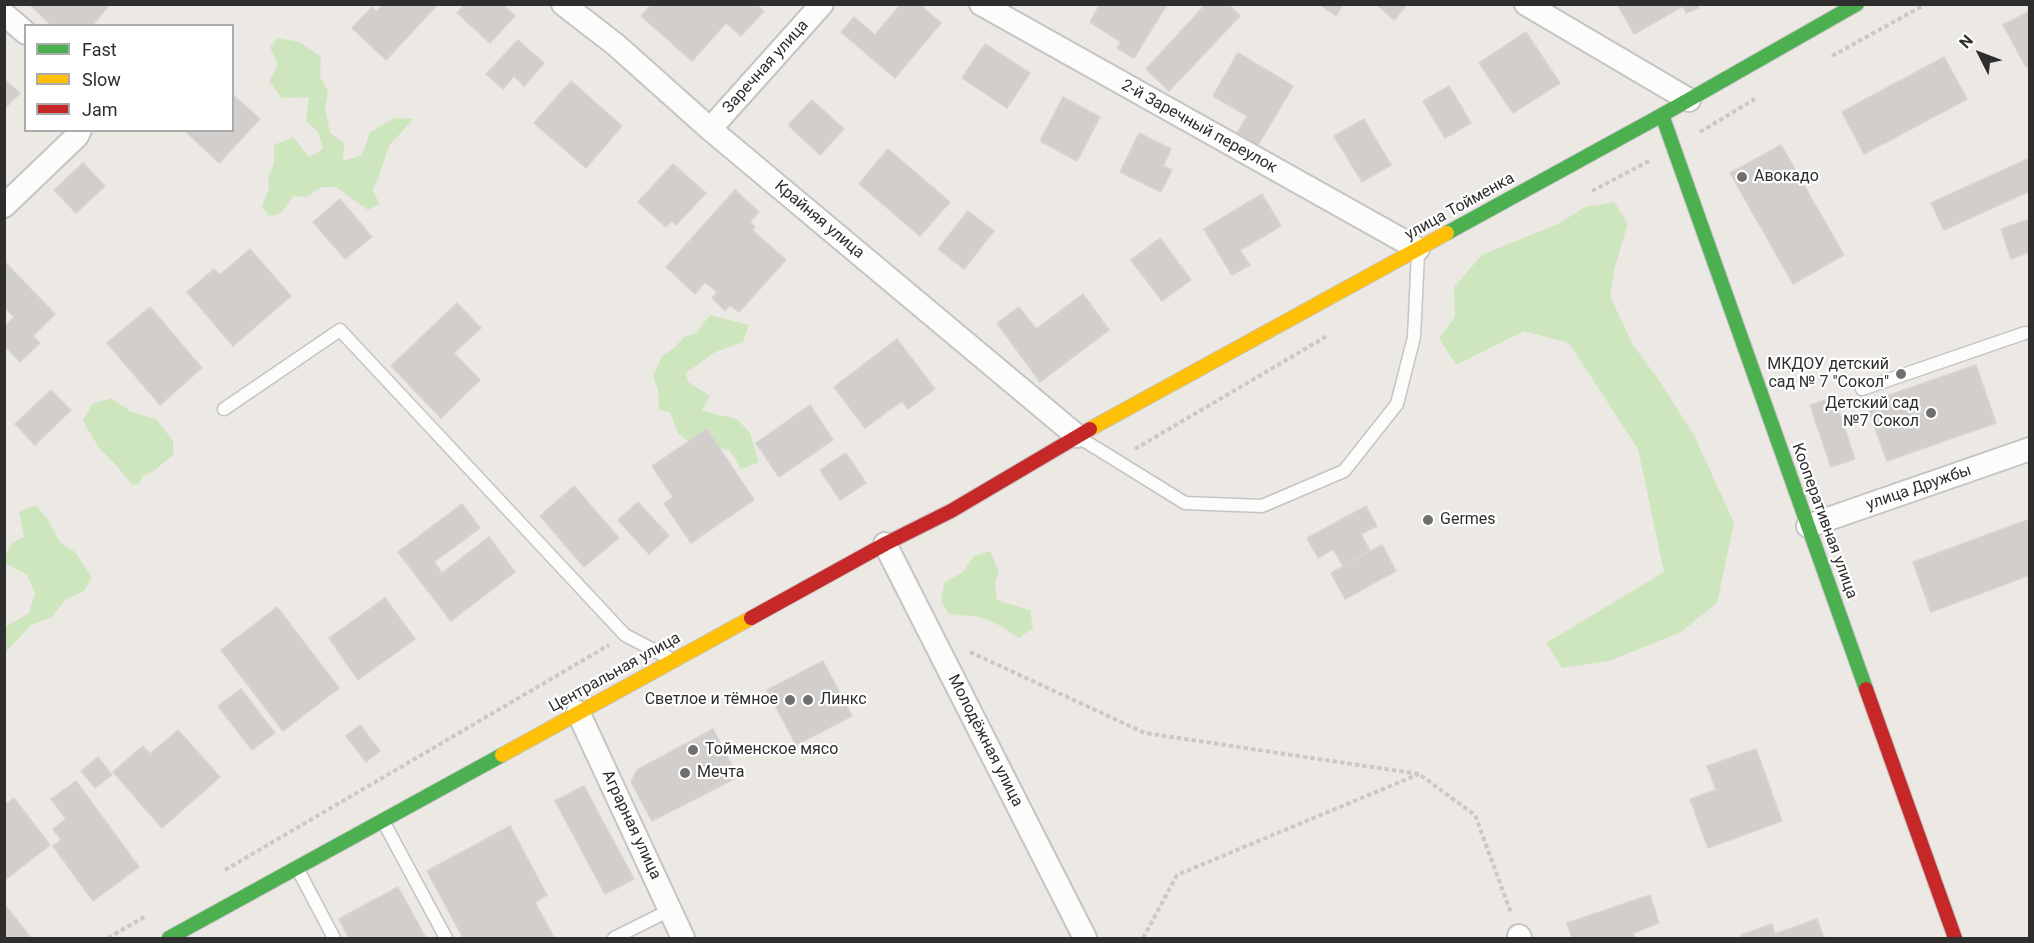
<!DOCTYPE html>
<meta charset="utf-8">
<style>
body{margin:0}
#map{position:relative;width:2034px;height:943px;overflow:hidden;background:#ece8e4;font-family:Roboto,sans-serif}
canvas{display:block}
.frame{position:absolute;inset:0;border:6px solid #2e2e2e;pointer-events:none}
.legend{position:absolute;left:24px;top:24px;width:210px;height:108px;box-sizing:border-box;background:#fff;border:2px solid #ababab;margin:0;padding:8px 10px;list-style:none;font-size:18px;color:#2e2e2e}
.legend li{display:flex;align-items:center;gap:12px;height:30px}
.legend b{width:30px;border:2px solid #ababab}
.north{position:absolute;left:1950px;top:24px;width:60px;height:60px;-webkit-text-stroke:4px #fff;paint-order:stroke;rotate:312deg;font-size:16px;font-weight:700;line-height:24px;text-align:center;color:#2e2e2e}
.north::after{content:'';display:block;margin:auto;width:21px;height:27px;background:#2e2e2e;clip-path:polygon(50% 0,100% 100%,50% 72%,0 100%)}
</style>
<div id="map">
<canvas width="2034" height="943"></canvas>
<div class="frame"></div>
<ul class="legend">
<li><b style="height:8px;background:#4caf50"></b>Fast</li>
<li><b style="height:8px;background:#ffc107"></b>Slow</li>
<li><b style="height:8px;background:#c62828"></b>Jam</li>
</ul>
<div class="north">N</div>
</div>
<script>
const ctx = document.querySelector('canvas').getContext('2d');
ctx.lineJoin = 'round';
function paint(path, color) { ctx.fillStyle = color; ctx.fill(path, 'evenodd'); }
const poly = rows => new Path2D(rows.map(r => 'M' + r).join(''));
function trace(path, color, width, dash) { ctx.strokeStyle = color; ctx.lineWidth = width; ctx.lineCap = dash ? 'butt' : 'round'; ctx.setLineDash(dash || []); ctx.stroke(path); }
function write(font, color, halo, rows, align = 'center') {
  ctx.font = font + ' Roboto,sans-serif'; ctx.lineWidth = 4.5; ctx.setLineDash([]); ctx.textBaseline = 'middle'; ctx.strokeStyle = halo; ctx.fillStyle = color; for (const [text, x, y, turn = 0] of rows) {
    ctx.save(); ctx.translate(x, y); ctx.rotate((+turn || 0) * Math.PI / 180); ctx.textAlign = isNaN(turn) ? turn : align; if (halo) ctx.strokeText(text, 0, 0); ctx.fillText(text, 0, 0); ctx.restore();
  }
}
paint(poly([
 [278,38,300,42,321,57,320,77,328,91,325,108,330,133,344,143,343,161,362,155,370,132,395,118,413,119,389,146,378,179,373,189,379,204,368,210,336,187,322,187,306,197,293,196,281,213,269,216,262,206,269,188,268,178,274,164,274,145,293,137,309,157,323,149,318,132,306,121,309,97,282,98,269,81,278,65,270,47],
 [1614,202,1628,223,1615,267,1610,296,1633,345,1658,379,1694,435,1734,523,1717,603,1681,632,1609,661,1562,668,1546,643,1664,572,1638,449,1569,343,1524,331,1456,365,1439,338,1455,317,1454,287,1482,255,1558,224,1585,207],
 [710,315,749,325,743,342,715,352,686,373,688,382,710,396,702,411,737,419,750,433,759,462,741,469,730,451,711,444,693,446,678,433,670,412,659,410,658,390,653,376,662,356,675,347,684,337,696,333],
 [111,398,130,411,157,420,173,441,173,455,155,470,143,476,138,485,131,484,117,466,99,448,83,421,92,404],
 [36,505,48,520,60,542,75,552,92,577,84,591,65,600,51,618,31,625,5,653,5,627,29,613,35,593,27,575,5,563,5,557,12,543,24,537,19,512],
 [990,551,999,572,995,582,997,600,1030,610,1033,628,1019,638,1001,626,980,617,949,614,941,601,944,583,963,572,974,556]
]), '#cee6be');
const building = poly([
 [29,4,110,4,92,26,52,26,29,4],
 [383,4,438,4,386,60,352,28,372,7,376,12,383,4],
 [465,4,502,4,515,16,490,43,457,13,465,4],
 [652,4,756,4,764,11,741,36,726,23,692,61,641,16,652,4],
 [901,4,919,4,941,23,895,78,841,32,854,17,875,35,901,4],
 [1100,4,1164,4,1166,6,1134,58,1117,48,1121,42,1090,22,1100,4],
 [1206,4,1228,4,1240,16,1169,91,1146,69,1206,4],
 [1319,4,1343,4,1336,16,1319,4],
 [1376,4,1407,4,1394,20,1376,4],
 [1617,4,1697,4,1699,8,1686,13,1683,6,1634,34,1617,4],
 [2030,11,2030,66,2026,67,2003,25,2030,11],
 [1526,32,1560,83,1513,113,1479,63,1526,32],
 [518,40,544,63,524,86,514,76,503,89,486,74,518,40],
 [985,44,1030,73,1007,108,962,78,985,44],
 [1238,53,1293,86,1258,145,1237,133,1247,116,1213,96,1238,53],
 [1944,57,1967,99,1864,154,1842,112,1944,57],
 [4,79,20,93,4,109,4,79],
 [571,81,622,126,586,168,534,123,571,81],
 [1449,86,1471,123,1445,138,1423,101,1449,86],
 [232,94,260,119,219,163,184,130,232,130,232,94],
 [1063,97,1100,117,1077,161,1040,141,1063,97],
 [812,100,844,129,820,155,788,125,812,100],
 [1364,119,1391,165,1362,182,1334,136,1364,119],
 [1139,133,1171,149,1163,166,1172,170,1161,192,1120,172,1139,133],
 [1781,145,1844,255,1793,284,1730,173,1781,145],
 [888,149,950,202,920,236,859,184,888,149],
 [2030,158,2030,191,1944,230,1931,203,2030,158],
 [83,163,105,186,76,213,54,190,83,163],
 [673,164,706,193,676,225,672,221,666,227,638,202,673,164],
 [735,190,759,212,750,222,755,227,752,230,786,260,739,312,730,305,725,311,712,298,717,292,705,282,695,294,666,267,735,190],
 [1262,194,1281,226,1240,250,1250,265,1232,275,1204,229,1262,194],
 [340,199,372,237,345,259,313,222,340,199],
 [968,211,994,231,964,269,938,249,968,211],
 [2030,219,2030,252,2011,259,2001,229,2030,219],
 [1160,238,1191,280,1162,301,1131,260,1160,238],
 [250,249,291,296,233,346,187,292,214,269,220,275,250,249],
 [4,261,55,314,33,336,40,343,20,362,4,345,4,327,14,317,4,307,4,261],
 [1083,294,1109,330,1040,382,997,323,1019,307,1036,329,1083,294],
 [457,303,481,328,454,353,480,380,441,418,391,366,457,303],
 [150,307,202,368,160,405,107,343,150,307],
 [897,339,935,389,908,409,902,401,865,428,834,387,897,339],
 [1976,365,1996,423,1887,461,1866,403,1976,365],
 [51,390,71,410,35,445,15,424,51,390],
 [1834,397,1855,459,1831,467,1810,405,1834,397],
 [810,405,833,440,779,477,756,443,810,405],
 [707,429,754,500,691,543,664,503,673,497,652,466,707,429],
 [846,453,866,483,840,500,820,470,846,453],
 [574,486,619,538,584,567,540,516,574,486],
 [638,502,669,536,649,554,618,520,638,502],
 [462,504,480,528,434,562,442,573,489,537,515,572,451,621,398,552,462,504],
 [1366,506,1377,526,1361,534,1370,551,1343,566,1333,549,1318,558,1307,538,1366,506],
 [2030,519,2030,575,1931,612,1913,562,2030,519],
 [1382,545,1396,571,1345,599,1331,573,1382,545],
 [385,598,415,639,358,680,329,638,385,598],
 [277,607,339,688,283,731,221,650,277,607],
 [823,661,852,716,796,745,767,690,823,661],
 [241,689,275,733,252,750,218,706,241,689],
 [360,725,380,751,366,762,346,736,360,725],
 [713,729,738,777,652,821,631,782,637,770,713,729],
 [178,730,220,777,162,828,113,772,143,746,150,754,178,730],
 [1756,749,1782,821,1708,848,1690,799,1716,790,1707,766,1756,749],
 [98,757,112,775,95,788,81,771,98,757],
 [76,781,139,867,93,901,53,846,61,840,53,829,66,819,51,799,76,781],
 [584,786,634,879,605,894,555,801,584,786],
 [14,798,50,845,5,880,4,805,14,798],
 [510,826,547,895,535,902,554,937,463,938,427,871,510,826],
 [398,887,426,938,349,938,339,919,398,887],
 [1650,895,1659,923,1633,933,1635,938,1572,938,1567,923,1650,895],
 [5,905,31,938,4,938,5,905],
 [1817,919,1824,938,1742,938,1741,935,1772,924,1775,934,1817,919]
]);
paint(building, '#d1cecb');
trace(building, '#d7d4d0', 1.5);
const lane = poly([
 [1862,389,2025,333],
 [224,409,340,330,625,635,669,658],
 [1080,438,1185,503,1262,506,1344,471,1397,404,1414,337,1418,253],
 [383,821,446,938],
 [297,868,334,938],
 [614,938,670,910]
]);
const street = poly([
 [563,4,616,45,710,129,1077,436],
 [981,4,1418,249],
 [1526,4,1689,100],
 [4,14,26,33],
 [710,129,822,4],
 [4,206,77,136,80,130],
 [1808,526,2030,449],
 [885,544,1085,938],
 [578,712,683,938],
 [1519,936,1520,938]
]);
const fast = poly([
 [1662,115,1866,689],
 [1447,233,1662,115,1857,4],
 [169,938,502,755]
]);
const slow = poly([
 [1090,429,1447,233],
 [502,755,751,618]
]);
const jam = poly([
 [751,618,885,544,951,511,1090,429],
 [1866,689,1955,938]
]);
trace(lane, '#c5c4c5', 15);
trace(street, '#c5c4c5', 26);
trace(fast, '#c5c4c5', 16);
trace(slow, '#c5c4c5', 16);
trace(jam, '#c5c4c5', 16);
trace(poly([
 [1832,56,1926,4],
 [1700,132,1755,99],
 [1592,191,1649,161],
 [1135,449,1327,336],
 [970,652,1145,733,1419,774,1475,815,1511,913],
 [225,870,609,645],
 [108,938,146,916],
 [1143,938,1177,875,1419,774]
]), '#c9c9c8', 4, [4.5, 3]);
trace(lane, '#fcfcfb', 12);
trace(street, '#fcfcfb', 22);
trace(fast, '#4caf50', 14);
trace(slow, '#ffc107', 14);
trace(jam, '#c62828', 14);
for (const [x, y, r, color] of [
 [1742,177,6,"#706f6e"],
 [1901,374,6,"#706f6e"],
 [1931,413,6,"#706f6e"],
 [1428,520,6,"#706f6e"],
 [790,700,6,"#706f6e"],
 [808,700,6,"#706f6e"],
 [693,750,6,"#706f6e"],
 [685,773,6,"#706f6e"]
]) { const dot = new Path2D(); dot.arc(x, y, r, 0, 2 * Math.PI); ctx.fillStyle = color; ctx.fill(dot); trace(dot, '#fff', 2); }
write('16px', '#2e2e2e', '#fff', [
 ["Заречная улица",766,67,-48],
 ["2-й Заречный переулок",1199,127,29],
 ["улица Тойменка",1460,207,-29],
 ["Крайняя улица",819,220,40],
 ["улица Дружбы",1919,488,-19],
 ["Кооперативная улица",1824,521,70],
 ["Центральная улица",615,673,-29],
 ["Молодёжная улица",985,741,63],
 ["Аграрная улица",631,825,65]
]);
write('16px', '#2e2e2e', '#fff', [
 ["Авокадо",1754,177],
 ["МКДОУ детский",1889,365,"right"],
 ["сад № 7 \"Сокол\"",1889,383,"right"],
 ["Детский сад",1919,404,"right"],
 ["№7 Сокол",1919,422,"right"],
 ["Germes",1440,520],
 ["Светлое и тёмное",778,700,"right"],
 ["Линкс",820,700],
 ["Тойменское мясо",705,750],
 ["Мечта",697,773]
], 'left');
</script>
